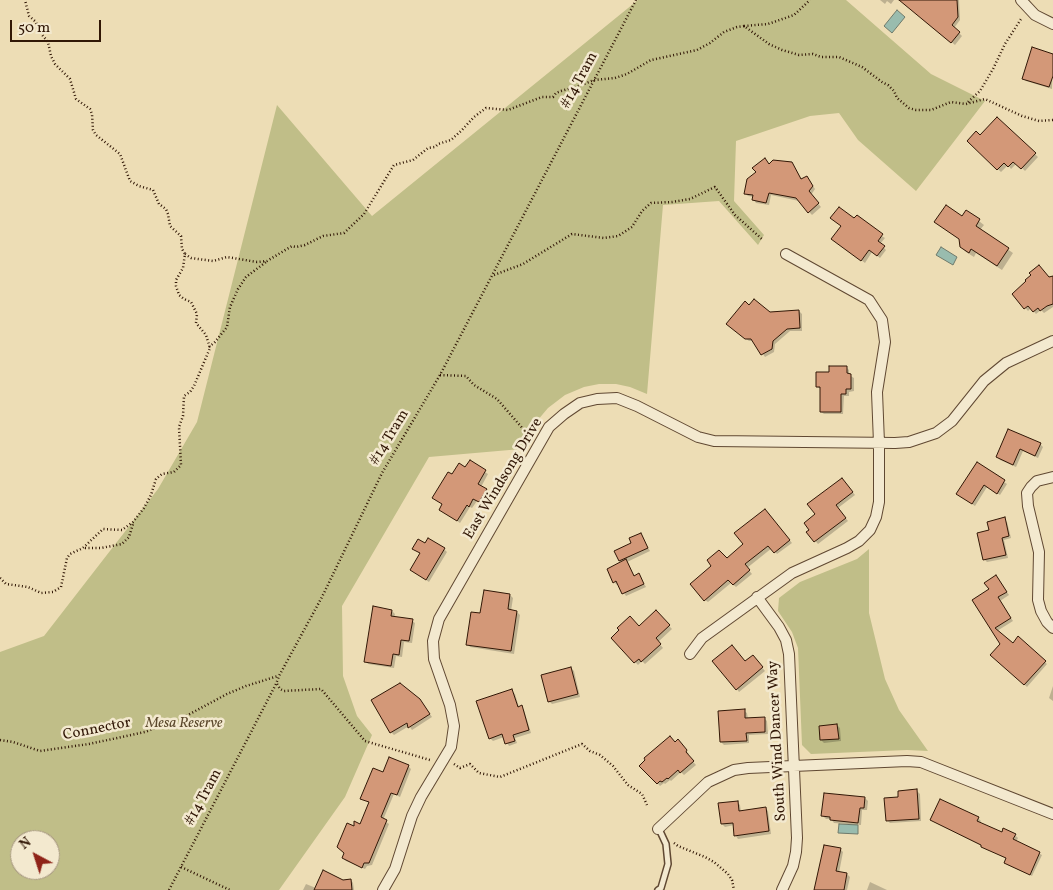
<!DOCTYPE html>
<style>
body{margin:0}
#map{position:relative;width:1053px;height:890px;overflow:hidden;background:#edddb5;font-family:Vollkorn,serif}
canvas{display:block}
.north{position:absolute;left:10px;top:830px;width:50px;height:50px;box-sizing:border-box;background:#f3e9cf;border:1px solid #a5957f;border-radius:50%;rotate:320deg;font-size:14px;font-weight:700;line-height:20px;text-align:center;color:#311706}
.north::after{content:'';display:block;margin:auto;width:18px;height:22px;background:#8f2418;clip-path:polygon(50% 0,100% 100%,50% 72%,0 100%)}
.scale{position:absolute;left:10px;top:20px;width:91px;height:22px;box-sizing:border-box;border:2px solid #311706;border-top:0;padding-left:6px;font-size:15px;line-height:18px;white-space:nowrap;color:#311706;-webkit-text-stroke:4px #f3e9cf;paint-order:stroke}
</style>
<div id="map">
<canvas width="1053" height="890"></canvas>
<div class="north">N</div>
<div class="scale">50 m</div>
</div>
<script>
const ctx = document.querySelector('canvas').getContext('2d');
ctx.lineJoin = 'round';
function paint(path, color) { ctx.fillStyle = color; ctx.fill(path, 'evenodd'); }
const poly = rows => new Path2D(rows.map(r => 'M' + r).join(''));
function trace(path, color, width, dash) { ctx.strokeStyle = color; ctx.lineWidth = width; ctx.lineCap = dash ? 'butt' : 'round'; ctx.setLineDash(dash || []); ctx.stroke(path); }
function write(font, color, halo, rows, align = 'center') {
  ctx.font = font + ' Vollkorn,serif'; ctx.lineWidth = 5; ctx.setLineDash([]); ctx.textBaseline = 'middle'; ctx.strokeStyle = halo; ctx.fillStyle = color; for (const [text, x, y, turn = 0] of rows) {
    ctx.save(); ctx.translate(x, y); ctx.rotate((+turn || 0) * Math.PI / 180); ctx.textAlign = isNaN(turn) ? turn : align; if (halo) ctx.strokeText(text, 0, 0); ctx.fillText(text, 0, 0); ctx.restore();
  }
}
paint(poly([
 [638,0,846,0,931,74,985,101,916,191,858,140,839,113,810,116,736,141,734,201,764,235,758,245,719,201,663,205,647,394,630,387,616,384,599,384,584,387,565,395,548,408,537,421,521,449,429,457,342,606,343,676,357,716,372,735,345,797,279,890,0,890,0,652,44,636,158,489,197,422,277,105,372,216],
 [20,840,50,840,50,870,20,870],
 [869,549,869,613,885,679,899,710,928,751,907,750,811,754,802,745,798,648,792,632,778,611,779,598,800,582,857,559]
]), '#c0be88');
const water = poly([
 [897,10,905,17,892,33,884,26,897,10],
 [941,247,957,257,953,265,936,255,941,247],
 [839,824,858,825,858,834,838,833,839,824]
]);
paint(water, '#99bcae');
trace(water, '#6f7a6b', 1);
paint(poly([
 [880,0,894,0,891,4,887,1,885,4],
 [901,0,959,0,960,20,954,28,962,36,955,45],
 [1053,55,1052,89,1026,81,1024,79],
 [997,118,1038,157,1025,171,1017,163,1011,169,1008,165,1001,172,968,141,980,136],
 [792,163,802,180,807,177,815,189,811,195,821,207,812,215,799,201,771,195,769,205,756,203,754,200,754,197,748,196,745,193,769,165],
 [966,211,984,225,980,230,1013,253,1002,270,976,253,974,257,966,252,961,247,961,240,936,222,962,218],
 [855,220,885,238,880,244,886,250,880,258,872,252,865,263,836,241],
 [1053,278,1053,307,1044,313,1041,310,1036,314,1031,308,1028,311,1013,294],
 [749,306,769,313,799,311,802,314,802,331,790,331,775,344,774,352,765,357,754,341,749,341,731,327],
 [847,368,849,370,849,375,854,378,854,391,849,392,849,396,844,396,843,414,824,414,821,412,821,389,817,387,830,374],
 [1009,431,1040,444,1043,447,1038,458,1023,451,1016,467,1000,460,998,457],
 [470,462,488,474,481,487,489,493,482,504,477,501,472,508,470,507,460,523,444,512,453,476,466,469],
 [977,464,1007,484,1000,495,987,487,975,506,961,497],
 [845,482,855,495,838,508,848,521,818,544,808,532,817,514],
 [768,513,792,543,777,554,772,548,747,568,752,574,736,587,731,583,708,602,705,600,727,560,745,545],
 [1004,519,1007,522,1011,538,1004,540,1008,558,987,562,984,559,990,531],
 [640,534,650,551,627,562,635,577,639,575,646,587,626,596,618,584,617,585,614,582,622,563,615,551,633,543],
 [425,545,444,549,447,552,429,582,411,570,421,554,413,548],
 [999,580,1009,595,1000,601,1013,621,997,631,1013,644,1018,638,1047,664,1027,687,992,655,1002,644,974,600,990,590],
 [510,595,513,598,511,611,517,612,520,615,514,654,470,647,468,644,481,615],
 [392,611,395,614,394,618,412,621,415,623,412,643,404,642,402,657,396,656,394,668,368,664,366,661],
 [656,612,672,629,658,642,663,648,645,664,642,661,638,665,613,638,639,627],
 [755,659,765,671,739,692,737,689,745,663],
 [571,668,574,671,580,697,552,704,550,702,543,676],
 [1053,686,1053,701,1049,698],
 [512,691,515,694,519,707,521,707,524,710,531,733,515,738,517,743,509,746,504,737,493,741,490,738],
 [423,704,432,717,412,730,409,726,394,735,391,732],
 [744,711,747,713,748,719,764,718,767,721,768,734,749,735,749,743,724,745,721,742],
 [837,725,840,728,841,741,824,743,821,740],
 [678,741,689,754,687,755,696,765,684,775,681,772,671,781,670,780,665,784,664,783,660,786,641,766],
 [408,766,411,769,400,797,394,794,383,820,389,824,372,865,367,866,365,869,346,861,343,858,355,828,360,825,370,803,362,798,383,773],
 [917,791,920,794,921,821,890,823,887,820,899,798],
 [865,798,868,801,867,810,862,810,861,825,834,823,831,819,826,819,823,816],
 [737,802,740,805,741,812,765,808,768,811,771,834,738,839,736,836,734,825,725,827,722,824],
 [978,818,981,821,980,823,1002,833,1015,835,1018,838,1016,842,1042,855,1032,876,1008,865,1005,862,1007,859,931,820],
 [840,849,843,852,839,873,847,874,850,877,847,890,815,890],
 [351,880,353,883,354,890,303,890,306,884,316,888],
 [870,882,887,890,867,890]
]), '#0003');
const building = poly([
 [899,0,957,0,958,17,952,25,960,32,951,43,899,0],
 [1032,47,1053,54,1053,76,1049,87,1022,79,1032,47],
 [997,117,1036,153,1021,169,1013,162,1008,167,1004,163,997,170,967,141,976,131,980,135,997,117],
 [765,158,769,164,773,160,792,162,801,179,807,176,813,186,809,191,819,203,808,213,796,198,769,193,766,203,752,200,753,195,744,194,747,179,756,172,752,168,765,158],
 [946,205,962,216,966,210,980,219,976,226,1009,248,997,266,971,249,969,253,960,247,959,239,934,222,946,205],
 [839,207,854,218,857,215,883,234,878,241,885,246,877,256,869,250,861,261,831,239,841,226,830,218,839,207],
 [1039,265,1049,277,1053,276,1053,304,1047,306,1040,311,1038,308,1033,312,1028,306,1024,309,1012,294,1026,281,1025,280,1031,275,1029,273,1039,265],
 [754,299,770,312,799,310,800,328,787,329,773,341,772,349,761,355,751,339,745,339,726,324,745,301,749,305,754,299],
 [829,366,847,366,847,373,851,374,851,389,846,389,846,394,841,394,841,412,820,412,820,387,816,387,816,372,829,372,829,366],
 [1008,429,1041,443,1035,456,1020,449,1013,465,996,457,1008,429],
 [470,460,486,470,478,484,487,489,479,502,473,499,469,507,467,505,457,521,439,510,442,504,432,498,448,472,452,474,459,463,465,467,470,460],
 [977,462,1005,480,997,494,984,485,972,504,956,494,977,462],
 [842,478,853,492,836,505,846,518,814,542,806,532,809,530,804,523,815,514,807,504,842,478],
 [765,509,790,540,774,553,768,546,745,564,750,570,733,585,728,580,704,601,690,584,711,566,707,560,719,550,727,558,743,544,734,533,765,509],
 [1005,517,1009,536,1002,538,1006,555,983,560,977,533,989,530,987,522,1005,517],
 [641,533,648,548,619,561,614,551,631,543,629,538,641,533],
 [428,538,445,548,426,580,410,570,420,553,412,549,418,539,425,543,428,538],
 [626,559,634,576,639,573,644,584,622,594,616,581,613,583,607,569,626,559],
 [996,575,1007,592,998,597,1011,618,995,628,1013,643,1018,636,1046,661,1024,685,990,655,1000,644,972,600,989,589,984,583,996,575],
 [484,590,510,594,508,609,517,611,511,651,466,645,471,612,480,613,484,590],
 [373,606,392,610,391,616,413,619,409,641,401,640,399,655,393,654,391,666,364,662,373,606],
 [656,610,670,625,656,638,661,644,641,662,639,659,634,663,611,638,619,630,617,628,630,616,639,626,656,610],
 [732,645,745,661,753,655,763,667,736,690,712,661,732,645],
 [571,667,578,694,548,702,541,675,571,667],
 [400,683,420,699,430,714,408,728,407,723,390,733,371,700,400,683],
 [512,689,518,707,522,705,529,730,513,735,515,741,505,744,502,734,489,739,476,701,512,689],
 [745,709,745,718,765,717,765,732,746,733,747,741,720,742,718,711,745,709],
 [837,724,839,739,820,740,819,726,837,724],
 [670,736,675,742,678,739,687,750,686,752,694,761,680,773,678,770,668,779,667,778,662,782,660,781,657,784,639,766,645,760,644,758,670,736],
 [389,757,409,765,397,795,391,793,381,817,387,820,369,863,364,863,362,868,342,858,344,853,337,847,347,823,354,826,354,821,360,824,369,802,360,799,373,768,383,772,389,757],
 [917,789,919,819,886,821,884,798,898,797,898,791,917,789],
 [824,793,865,797,864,808,860,808,858,823,830,820,830,817,821,816,824,793],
 [940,799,979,817,977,821,1002,832,1003,828,1016,834,1013,839,1040,852,1030,875,1004,863,1006,858,981,847,981,845,930,820,940,799],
 [738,801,739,811,766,807,769,831,734,836,733,823,721,824,718,803,738,801],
 [824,845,841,848,836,871,847,873,844,890,814,890,824,845],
 [323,870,343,880,351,879,352,890,314,890,323,870]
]);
paint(building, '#d39878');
trace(building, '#311706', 1);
const service = poly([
 [658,890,661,888,668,864,666,844,659,829]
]);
const minor = poly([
 [1021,0,1035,15,1053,24],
 [1053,477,1037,481,1031,487,1027,493,1028,506,1039,552,1038,600,1041,611,1047,622,1053,628],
 [757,597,779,627,786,640,789,654,797,838,796,852,793,866,782,890],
 [690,654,702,638,792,573,847,548,859,541,870,530,876,517,879,502,879,443,877,392,885,342,882,320,869,300,786,254],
 [658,829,708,782,734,770,748,768,907,761,921,762,1053,814],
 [383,890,395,869,412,816,421,797,451,747,454,726,450,705,434,659,433,641,439,619,549,427,564,414,580,403,597,399,617,398,637,406,698,437,714,441,895,443,909,442,936,433,952,421,984,381,1006,363,1053,341]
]);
trace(service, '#604832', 8);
trace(minor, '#604832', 12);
trace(poly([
 [744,26,768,24,794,15,810,0],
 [968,102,980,91,993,69,1005,44,1021,19],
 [185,254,191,258,213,261,227,257,257,262,267,261,292,246,296,247,305,245,323,236,344,233,364,214,394,165,413,160,428,148,435,147,438,144,451,140,462,130,474,117,486,108,508,110,542,97,553,97,556,93,561,91,579,86,594,80,615,78,627,74,651,60,697,50,710,43,724,32,737,27,744,26,769,44,782,50,799,55,813,54,821,57,839,57,862,67,882,82,888,85,894,91,897,98,909,108,916,110,931,110,951,102,966,104,985,99,1022,116,1039,121,1053,120],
 [494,275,523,264,572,234,604,238,618,236,632,227,642,211,651,203,672,202,690,199,715,187,735,215,763,240],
 [209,347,215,342,227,327,230,307,238,289,246,277,266,262],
 [440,375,466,376,474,385,497,399,531,438],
 [85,548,101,548,122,544,129,537,133,524],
 [0,578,6,584,28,587,41,593,53,592,61,587,67,558,70,554,83,548,103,529,122,530,133,522,144,508,151,495,156,479,162,474,174,472,181,465,179,427,183,416,184,396,190,392,194,386,210,348,206,335,196,323,197,314,191,302,184,299,179,295,176,286,176,280,183,268,185,254,182,249,181,236,170,226,168,214,166,209,159,204,153,190,139,186,130,181,120,154,96,135,93,130,92,114,90,109,76,99,70,79,55,64,51,56,48,42,39,31,36,22,29,16,25,0],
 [277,684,280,689,284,691,321,689,365,741,430,760],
 [0,740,13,742,40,751,89,744,145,732,186,716,227,694,246,686,278,676],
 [454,764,460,768,470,764,479,773,500,777,582,744,590,751,600,755,613,766,628,785,642,794,647,805],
 [674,843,678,846,705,857,714,862,728,874,732,880,734,890],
 [181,867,230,890],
 [169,890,276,684,279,676,322,597,382,473,440,375,636,0]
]), '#311706', 2.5, [1, 2.5]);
trace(service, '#f3e9cf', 5);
trace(minor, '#f3e9cf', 10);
write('15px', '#311706', '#f3e9cf', [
 ["#14 Tram",580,81,-62],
 ["#14 Tram",390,438,-59],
 ["East Windsong Drive",504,479,-59],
 ["Connector",97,730,-11],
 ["South Wind Dancer Way",778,741,-93],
 ["#14 Tram",204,798,-62]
]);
write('italic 15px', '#5c492d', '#f3e9cf', [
 ["Mesa Reserve",184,724]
]);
</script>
